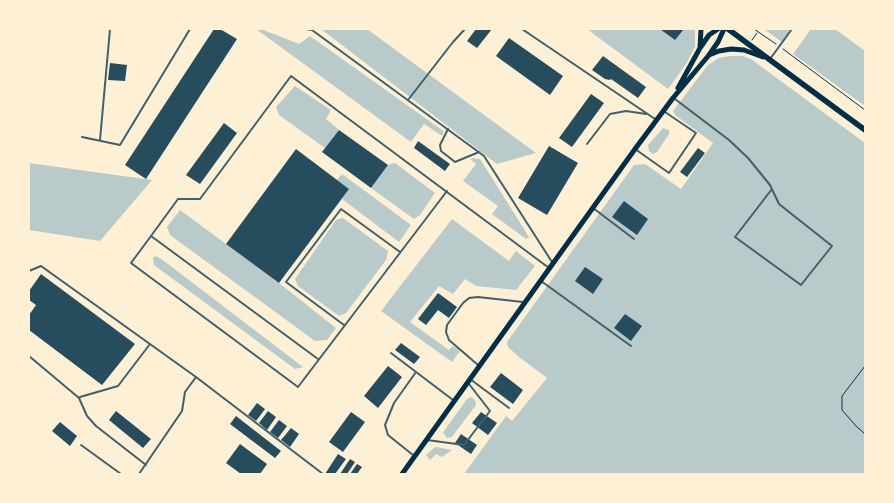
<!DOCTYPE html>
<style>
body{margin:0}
#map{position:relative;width:894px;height:503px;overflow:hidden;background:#fdf0d5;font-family:Lato,sans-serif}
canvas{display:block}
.frame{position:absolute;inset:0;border:30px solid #fdf0d5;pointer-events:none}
</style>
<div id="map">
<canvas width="894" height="503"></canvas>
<div class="frame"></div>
</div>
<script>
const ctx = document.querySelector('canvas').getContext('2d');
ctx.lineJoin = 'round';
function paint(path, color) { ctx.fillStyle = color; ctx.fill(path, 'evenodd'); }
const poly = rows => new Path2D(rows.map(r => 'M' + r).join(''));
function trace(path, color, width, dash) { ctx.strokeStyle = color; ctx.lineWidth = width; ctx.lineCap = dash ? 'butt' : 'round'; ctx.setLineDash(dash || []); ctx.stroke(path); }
paint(poly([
 [256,29,261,29,299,44,310,36,442,130,443,131,443,135,441,135,424,124,411,142],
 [321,29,367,29,536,153,497,164],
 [587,29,695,29,695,47,686,64,668,89],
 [764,29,792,29,782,42],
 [811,29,835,29,865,51,865,106,793,54],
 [729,56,742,56,751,59,865,143,865,474,464,474,506,416,512,421,547,378,519,357,508,347,507,342,634,165,645,164,681,189,713,143,675,115,673,111,708,65,719,58],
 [295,86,331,110,326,119,339,130,325,148,279,115,276,107],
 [663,128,669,130,669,134,657,152,653,154,649,151,648,145],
 [473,158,480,159,529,237,526,239,492,214,498,206,463,181,476,164,470,159],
 [29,163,152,180,100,241,29,230],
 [395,163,435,193,420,215,414,219,371,188,388,165],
 [342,174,411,225,399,242,342,199,349,189,337,180],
 [180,210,279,283,336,328,327,340,315,341,170,235,167,227],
 [343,218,388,251,386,260,346,313,339,316,298,286,295,279,336,220],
 [452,219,509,261,516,251,535,266,516,290,476,286,465,279,453,294,439,286,410,322,449,350,453,346,460,351,452,362,381,311],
 [156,256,164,261,303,367,295,369,154,265,153,258],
 [471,397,475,400,476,405,452,437,447,438,443,433,444,431,467,399],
 [434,448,436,447,452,450,442,457,436,454,430,460,426,455]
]), '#b9caca');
paint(poly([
 [214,29,220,29,237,39,146,179,125,165],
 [476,29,492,29,477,48,467,41],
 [660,29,684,29,675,40],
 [509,38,563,76,550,95,496,56],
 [603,56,646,87,638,98,611,79,610,80,605,79,592,70],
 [110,63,127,65,125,81,108,80],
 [591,94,604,103,572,147,559,138],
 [224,123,237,133,200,184,186,175],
 [339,130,388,165,371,188,322,152],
 [418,141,450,164,445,171,414,148],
 [549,146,578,163,547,215,518,198],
 [698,148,705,153,687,177,680,172],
 [296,149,349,189,279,283,226,244],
 [624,201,648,219,637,235,612,217],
 [585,267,603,279,593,294,575,281],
 [41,274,135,344,102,385,29,330,29,315,36,305,29,300,29,291],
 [438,293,457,307,449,318,438,310,426,325,418,319],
 [625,314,642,326,631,341,614,328],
 [401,343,420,357,414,364,395,350],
 [388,366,402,377,378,408,364,396],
 [501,373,523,390,513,404,490,387],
 [257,403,265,409,256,421,248,415],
 [116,411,151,439,143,448,109,420],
 [268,411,276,417,267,430,259,423],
 [351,412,365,422,343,452,329,442],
 [481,412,497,423,488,435,472,423],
 [236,416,281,451,275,458,230,424],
 [279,420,287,426,278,438,270,432],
 [60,422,77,436,70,446,52,431],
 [291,428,299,434,290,447,281,440],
 [461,434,477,445,471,454,455,443],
 [240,444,267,464,260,474,241,474,226,463],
 [338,454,346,459,335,474,325,474],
 [350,459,355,462,347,474,340,474],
 [357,464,362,467,357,474,350,474]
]), '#264d5e');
trace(poly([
 [754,29,776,44],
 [752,40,757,33],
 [783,49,865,110],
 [865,366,842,396,842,410,856,426,865,434]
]), '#003049', 1);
trace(poly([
 [306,29,312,30,484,156,552,262],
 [522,29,655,119],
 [770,59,792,29],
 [675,99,729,140,748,158,770,185,779,204,832,246,801,285,735,237,772,189],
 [408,100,453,42,465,29],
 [448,129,440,145,441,151,455,162,479,152],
 [82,137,120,145,190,29],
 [100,140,110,29],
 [587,144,610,114,626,111,646,114],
 [635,149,669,173,696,133,665,112],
 [593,208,634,239],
 [151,236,131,263,298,387,447,191],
 [29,271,41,266,196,377,323,474],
 [541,281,631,346],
 [344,325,286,282,341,209,400,252],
 [391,353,453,400],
 [29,356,79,398,87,416,96,426,146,465],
 [318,359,151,236,178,199,200,199,291,76,549,268],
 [478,365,449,340,446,332,447,325,463,303,469,298,478,297,523,302],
 [470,379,509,408],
 [80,397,118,386,150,344],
 [427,440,464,445,490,411,469,384],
 [81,445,121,474],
 [413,455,388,435,385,425,394,403,416,372],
 [139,474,182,411,185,392,196,377]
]), '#3f606c', 2);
trace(poly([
 [700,48,701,29],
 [709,55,719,51,731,49,744,50,763,57],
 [678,88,700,48,709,35,718,29],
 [402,474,635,149,673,98,709,55,718,42,724,29]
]), '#003049', 5);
trace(poly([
 [728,29,865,130]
]), '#003049', 5.5);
</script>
